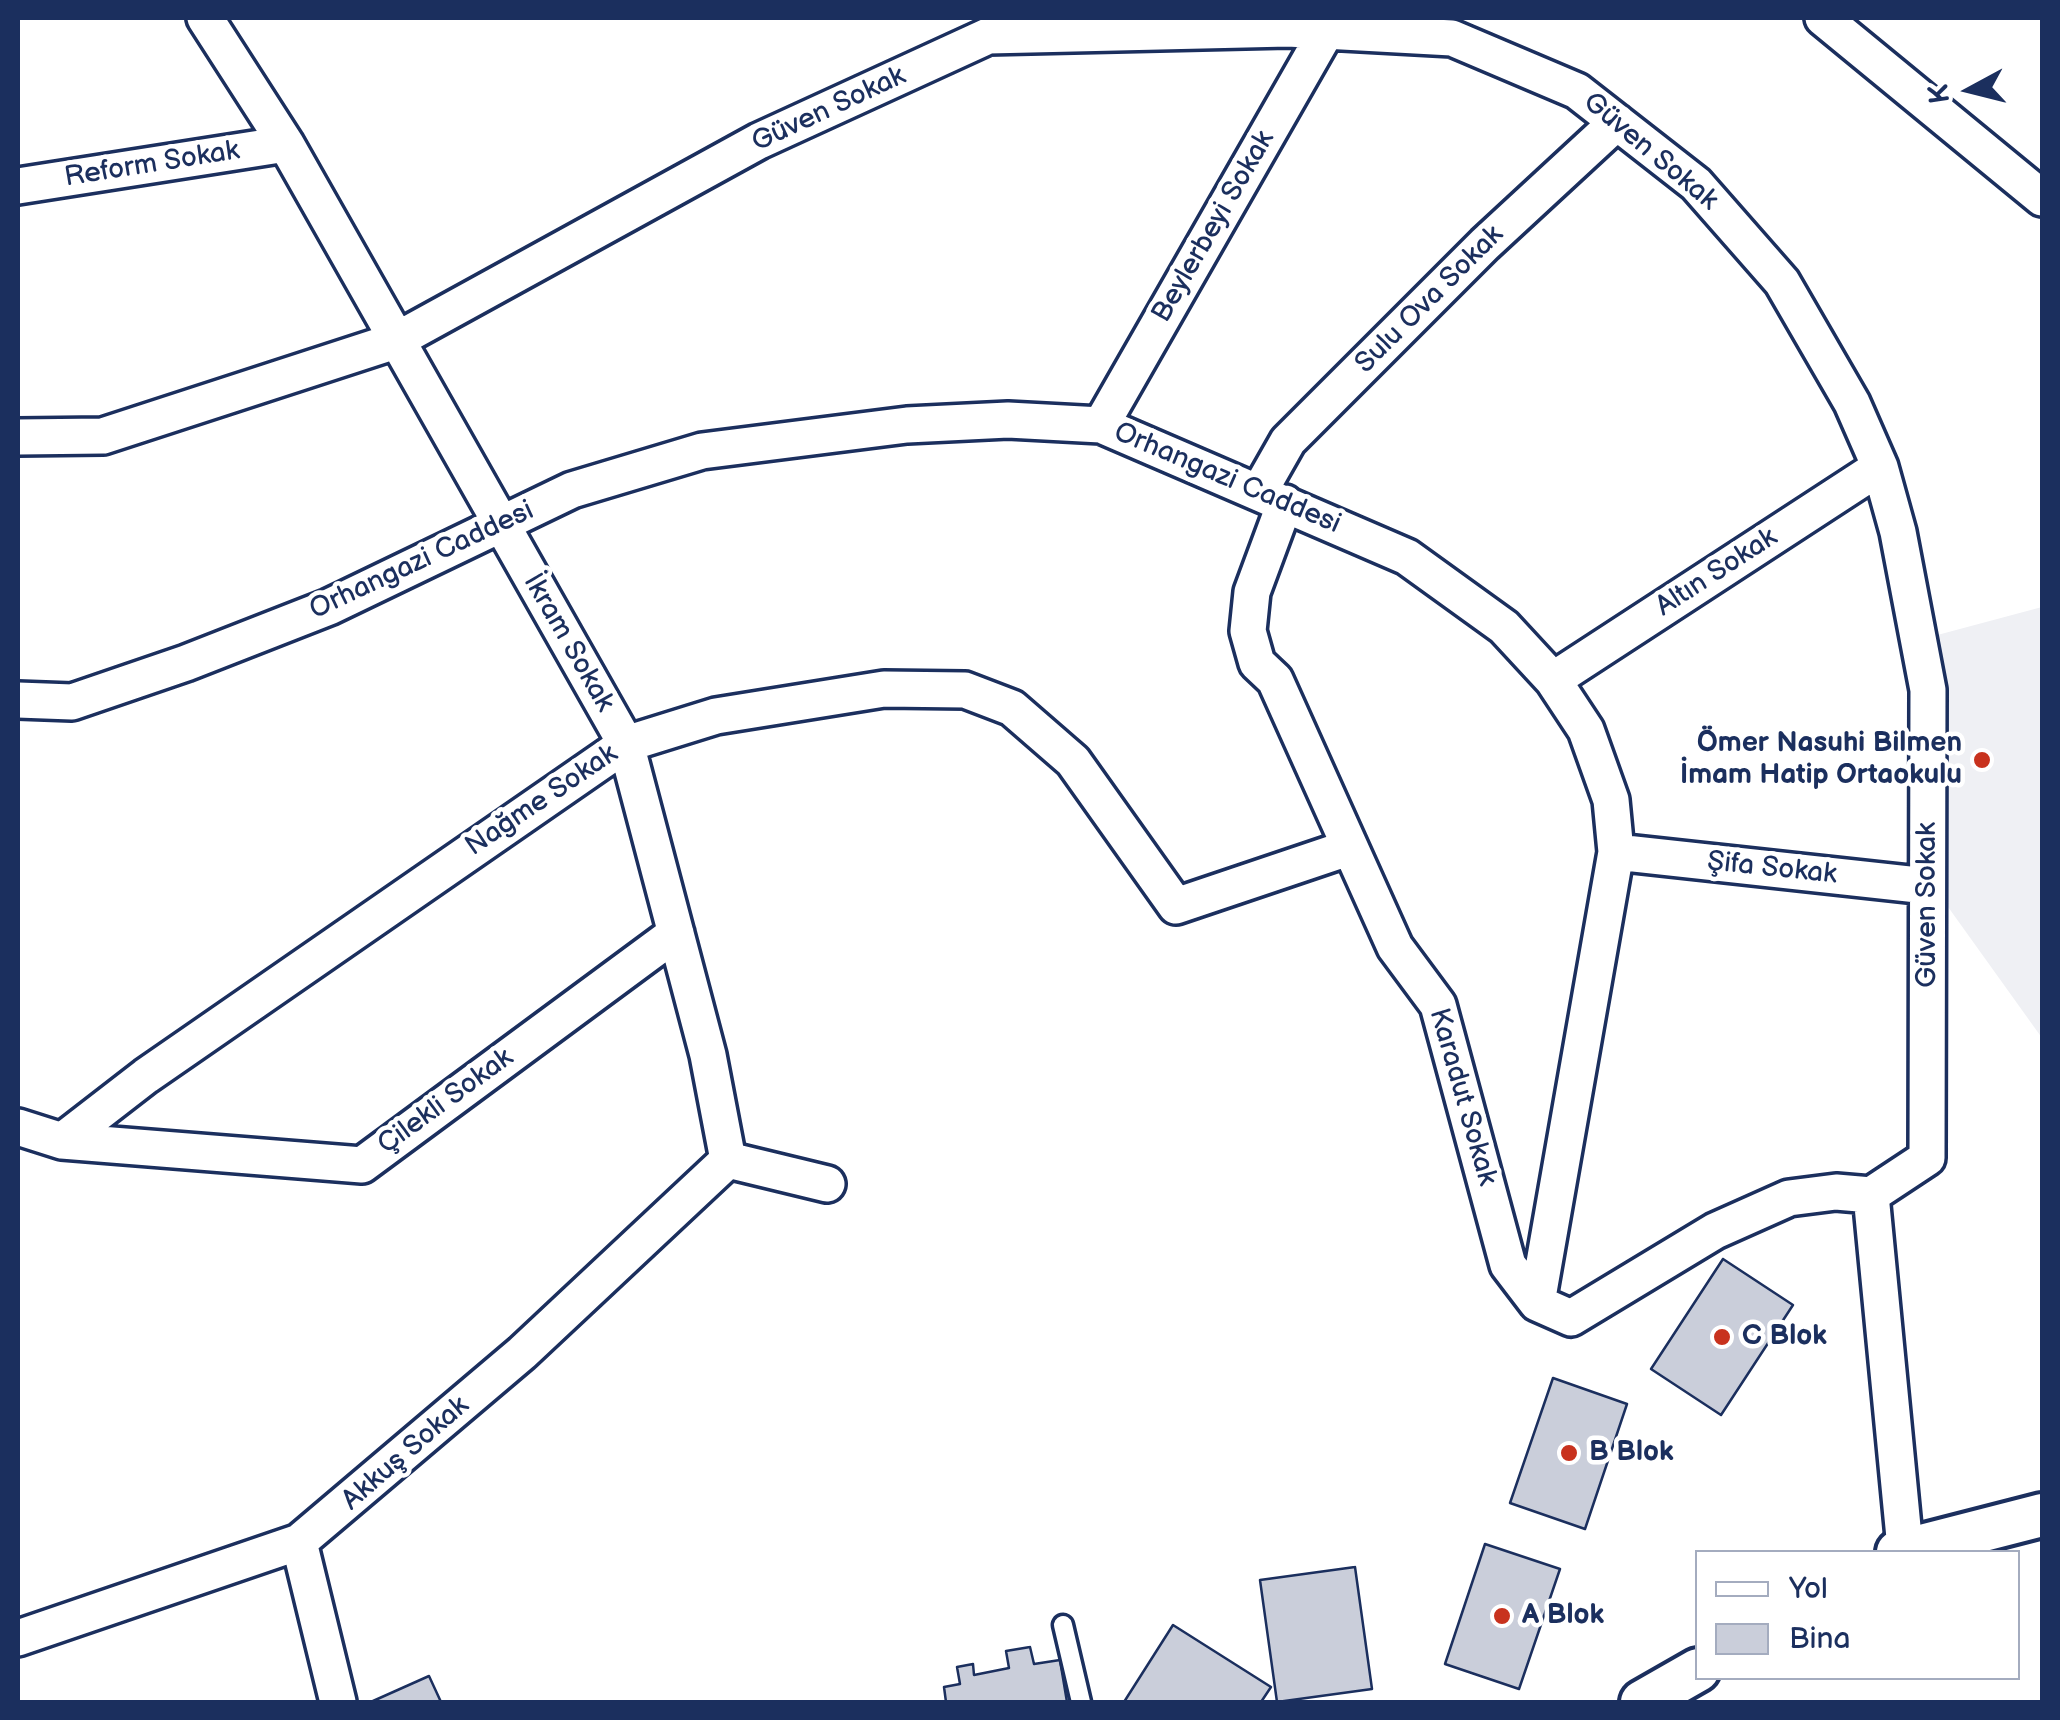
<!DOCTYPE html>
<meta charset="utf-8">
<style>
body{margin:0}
#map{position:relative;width:2060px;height:1720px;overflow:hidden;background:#fff;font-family:"Balsamiq Sans",sans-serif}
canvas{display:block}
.frame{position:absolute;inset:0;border:20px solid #1b2f5e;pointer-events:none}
.legend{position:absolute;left:1695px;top:1550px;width:325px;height:130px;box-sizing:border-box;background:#fff;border:2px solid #a4acbf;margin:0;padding:12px 18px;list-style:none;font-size:30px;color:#1b2f5e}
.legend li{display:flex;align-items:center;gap:20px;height:50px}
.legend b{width:50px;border:2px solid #a4acbf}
.north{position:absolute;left:1920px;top:40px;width:100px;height:100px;-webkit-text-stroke:8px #fff;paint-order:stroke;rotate:263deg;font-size:28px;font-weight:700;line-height:40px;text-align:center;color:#1b2f5e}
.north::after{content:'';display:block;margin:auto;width:35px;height:45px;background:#1b2f5e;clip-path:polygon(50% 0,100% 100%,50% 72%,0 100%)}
</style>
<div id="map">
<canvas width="2060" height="1720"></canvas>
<div class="frame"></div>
<ul class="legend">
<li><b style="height:12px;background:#fff"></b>Yol</li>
<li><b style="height:28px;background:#caceda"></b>Bina</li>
</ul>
<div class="north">K</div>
</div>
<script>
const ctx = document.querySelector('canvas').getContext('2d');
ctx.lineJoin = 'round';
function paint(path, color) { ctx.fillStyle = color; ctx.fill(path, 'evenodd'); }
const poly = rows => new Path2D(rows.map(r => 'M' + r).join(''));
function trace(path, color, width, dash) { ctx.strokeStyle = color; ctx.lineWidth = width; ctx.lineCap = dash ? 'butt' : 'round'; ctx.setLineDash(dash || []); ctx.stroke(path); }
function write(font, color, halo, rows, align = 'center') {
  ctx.font = font + ' "Balsamiq Sans",sans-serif'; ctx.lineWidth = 9; ctx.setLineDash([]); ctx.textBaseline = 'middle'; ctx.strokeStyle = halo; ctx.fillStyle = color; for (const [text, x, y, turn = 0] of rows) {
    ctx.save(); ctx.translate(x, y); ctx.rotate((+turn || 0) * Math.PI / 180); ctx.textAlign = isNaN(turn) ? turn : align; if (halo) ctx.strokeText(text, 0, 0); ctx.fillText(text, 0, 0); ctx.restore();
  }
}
paint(poly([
 [2042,607,2042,1038,1928,879,1915,641]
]), '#eff0f4');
const building = poly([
 [1723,1259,1793,1305,1721,1415,1651,1369,1723,1259],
 [1553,1378,1627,1404,1585,1529,1510,1503,1553,1378],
 [1485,1544,1560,1569,1519,1689,1445,1664,1485,1544],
 [1355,1567,1372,1689,1277,1702,1260,1580,1355,1567],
 [1173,1625,1271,1687,1261,1702,1124,1702,1173,1625],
 [1030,1647,1034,1664,1060,1660,1067,1702,946,1702,944,1687,960,1684,957,1667,973,1664,974,1675,1009,1668,1006,1651,1030,1647],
 [429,1676,441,1702,374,1702,373,1701,429,1676]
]);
paint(building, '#caceda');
trace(building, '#1b2f5e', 2.5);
const service = poly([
 [1063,1625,1081,1702]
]);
const minor = poly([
 [205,18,286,144,626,744,708,1055,728,1160],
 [1823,18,2042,198],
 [18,186,286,144],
 [1101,425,1327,30],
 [18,437,103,436,395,341,759,141,988,36,1288,29,1452,38,1577,91,1696,184,1782,282,1852,403,1880,467,1898,532,1928,690,1927,1158,1871,1195,1905,1548],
 [1259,492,1288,441,1485,244,1617,122],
 [1285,503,1252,592,1248,631,1257,663,1275,680,1395,947,1438,1005,1508,1265,1537,1303,1571,1318,1715,1231,1789,1198,1836,1192,1871,1195],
 [1553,680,1880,467],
 [18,700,72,702,186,663,329,607,572,490,702,451,907,425,1008,420,1101,425,1407,557,1504,627,1553,680,1586,730,1611,800,1616,852,1537,1303],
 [1616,852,1927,886],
 [18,1127,62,1141,146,1076,626,744,716,716,884,689,965,690,1012,708,1073,761,1176,906,1348,848],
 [62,1141,362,1165,676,933],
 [728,1160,827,1184],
 [299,1542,338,1702],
 [18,1638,299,1542,522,1353,728,1160]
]);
const tertiary = poly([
 [1898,1552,2042,1515],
 [1642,1702,1698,1670]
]);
trace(service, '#1b2f5e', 25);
trace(minor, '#1b2f5e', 42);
trace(tertiary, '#1b2f5e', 50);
trace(service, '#fff', 18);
trace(minor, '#fff', 35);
trace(tertiary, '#fff', 42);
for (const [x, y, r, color] of [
 [1982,760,10,"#c8321e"],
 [1722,1337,10,"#c8321e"],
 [1569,1453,10,"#c8321e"],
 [1502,1616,10,"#c8321e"]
]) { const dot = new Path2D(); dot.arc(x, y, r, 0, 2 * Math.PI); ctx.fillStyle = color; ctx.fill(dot); trace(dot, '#fff', 4); }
write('28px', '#1b2f5e', '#fff', [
 ["Güven Sokak",829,110,-25],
 ["Güven Sokak",1650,152,40],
 ["Reform Sokak",152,165,-9],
 ["Beylerbeyi Sokak",1214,227,-60],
 ["Sulu Ova Sokak",1430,300,-45],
 ["Orhangazi Caddesi",1227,479,23],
 ["Orhangazi Caddesi",422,561,-25],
 ["Altın Sokak",1717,573,-33],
 ["İkram Sokak",568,643,60],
 ["Nağme Sokak",542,801,-34],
 ["Şifa Sokak",1772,869,6],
 ["Güven Sokak",1928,905,-90],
 ["Karadut Sokak",1462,1097,74],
 ["Çilekli Sokak",446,1102,-36],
 ["Akkuş Sokak",406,1454,-41]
]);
write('bold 28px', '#1b2f5e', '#fff', [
 ["Ömer Nasuhi Bilmen",1962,744,"right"],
 ["İmam Hatip Ortaokulu",1962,776,"right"],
 ["C Blok",1742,1337],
 ["B Blok",1589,1453],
 ["A Blok",1522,1616]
], 'left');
</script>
